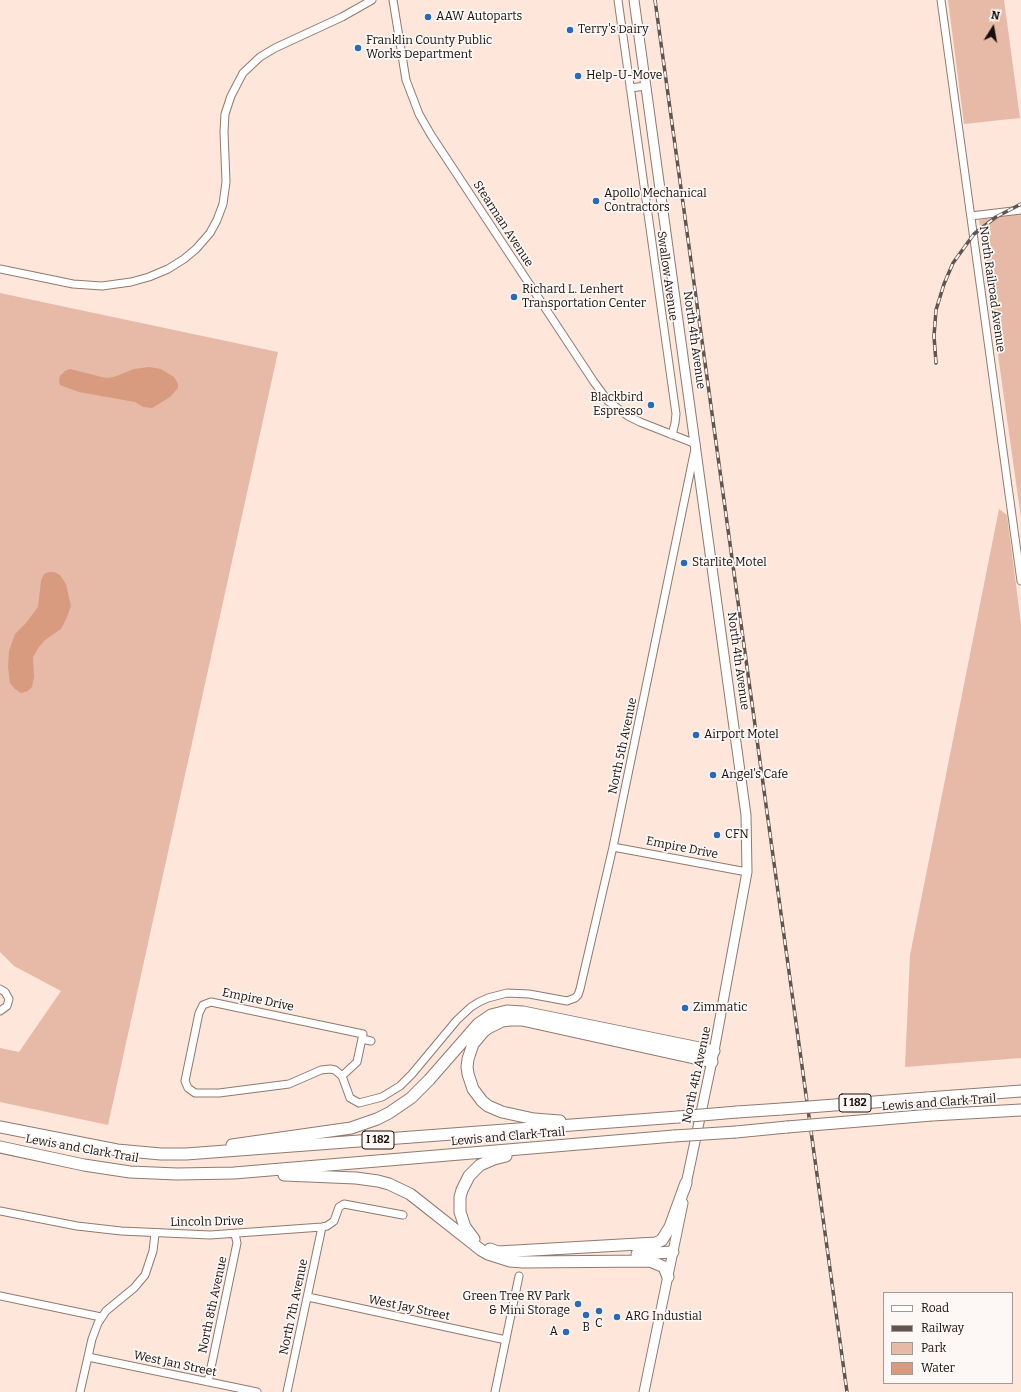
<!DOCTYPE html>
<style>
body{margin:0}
#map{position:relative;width:1021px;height:1392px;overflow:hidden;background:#fee6db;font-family:Bitter,serif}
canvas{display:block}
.legend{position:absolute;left:883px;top:1292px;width:130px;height:92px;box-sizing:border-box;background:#fdf8f6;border:1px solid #a19b98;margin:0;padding:5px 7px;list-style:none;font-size:12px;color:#17100c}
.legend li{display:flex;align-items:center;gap:8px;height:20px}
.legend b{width:20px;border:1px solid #a19b98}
.north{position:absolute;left:973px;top:8px;width:40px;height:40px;-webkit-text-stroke:3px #fdf8f6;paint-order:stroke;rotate:11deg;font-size:11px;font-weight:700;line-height:16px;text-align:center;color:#17100c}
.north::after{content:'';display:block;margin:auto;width:14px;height:18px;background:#17100c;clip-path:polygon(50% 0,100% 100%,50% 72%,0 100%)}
</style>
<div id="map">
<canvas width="1021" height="1392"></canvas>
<ul class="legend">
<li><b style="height:5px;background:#fff"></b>Road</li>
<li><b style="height:5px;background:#61554e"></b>Railway</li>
<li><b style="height:11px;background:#e6baa7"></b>Park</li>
<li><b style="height:11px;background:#d89b7f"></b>Water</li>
</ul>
<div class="north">N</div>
</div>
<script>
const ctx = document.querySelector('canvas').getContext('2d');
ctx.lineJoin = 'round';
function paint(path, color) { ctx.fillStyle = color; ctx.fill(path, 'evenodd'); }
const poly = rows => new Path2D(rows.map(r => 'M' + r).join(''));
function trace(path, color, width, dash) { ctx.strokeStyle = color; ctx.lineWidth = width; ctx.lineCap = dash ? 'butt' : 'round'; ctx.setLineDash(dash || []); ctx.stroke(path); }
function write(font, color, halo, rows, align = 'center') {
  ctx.font = font + ' Bitter,serif'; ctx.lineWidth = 3.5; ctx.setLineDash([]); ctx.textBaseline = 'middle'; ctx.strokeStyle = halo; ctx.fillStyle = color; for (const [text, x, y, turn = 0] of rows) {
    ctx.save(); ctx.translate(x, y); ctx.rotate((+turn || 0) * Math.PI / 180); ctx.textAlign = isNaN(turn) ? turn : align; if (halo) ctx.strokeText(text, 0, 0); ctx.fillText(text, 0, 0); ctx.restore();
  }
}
paint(poly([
 [948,0,1004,0,1020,118,964,124],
 [1021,214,1021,518,979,220],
 [0,293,278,352,108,1125,0,1102,0,1048,19,1052,61,991,14,966,0,952],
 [999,509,1007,515,1021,624,1021,1058,905,1067,910,955]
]), '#e6baa7');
paint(poly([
 [149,367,161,369,174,377,178,384,178,388,170,397,152,408,143,407,135,402,79,392,60,385,59,381,60,376,65,371,70,369,106,378,114,377,134,369],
 [49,572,54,572,60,575,66,584,71,606,67,617,61,629,45,640,39,647,33,657,34,677,32,687,28,691,21,693,15,689,10,683,8,667,9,651,15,634,26,623,38,607,41,581,44,574]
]), '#d89b7f');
const minor = poly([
 [618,0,676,414,675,423,672,435],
 [941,0,1021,581],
 [630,88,646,86],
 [971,216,1021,210],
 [0,269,73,284,102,286,131,282,149,277,168,269,184,259,196,249,210,233,217,220,223,204,226,182,224,132,225,114,231,96,243,73,260,57,275,48,342,17,372,0],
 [613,847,747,872],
 [0,989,5,992,9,999,7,1006,0,1011],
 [362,1039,371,1041],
 [342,1076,357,1062,363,1034,211,1002,203,1005,199,1013,185,1081,188,1088,195,1093,219,1093,289,1084,321,1070,330,1069,335,1070,342,1076,350,1098,359,1103,382,1097,400,1086,412,1074,457,1020,471,1007,479,1002,488,998,507,993,529,994,567,1001,575,998,578,995,580,989,613,847,696,444,640,422,628,416,608,401,594,382,431,135,419,114,406,80,393,0],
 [0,1211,77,1226,121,1231,210,1235,322,1227,327,1226,334,1221,339,1207,344,1204,403,1215],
 [0,1296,101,1317],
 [308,1297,506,1340],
 [88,1357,257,1392],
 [208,1382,237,1243,235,1234],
 [80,1392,92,1339,98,1323,106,1311,134,1288,145,1275,153,1251,155,1234],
 [287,1392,322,1227],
 [495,1392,519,1276]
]);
const major = poly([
 [634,0,746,815,747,872,714,1051,685,1189],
 [644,1392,683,1203]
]);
const highway = poly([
 [927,1098,1021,1091],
 [737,1112,782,1109],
 [932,1115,1021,1110],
 [560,1121,534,1119,502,1112,488,1106,482,1101,473,1089,468,1074,467,1067,468,1059,473,1044,483,1032,488,1028,502,1021,510,1020,522,1020,712,1062],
 [0,1127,117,1150,161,1154,186,1154,678,1117],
 [736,1132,787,1127],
 [232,1145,351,1128,377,1119,389,1113,411,1098,429,1080,478,1024,491,1015,507,1011,523,1012,714,1051],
 [0,1147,84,1165,130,1172,177,1174,234,1173,674,1136],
 [284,1175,356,1178,378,1181,389,1184,410,1194,419,1201,481,1250,488,1254,510,1261,523,1262,650,1261,664,1267,668,1277],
 [474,1239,465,1227,460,1212,460,1197,462,1190,469,1176,480,1165,494,1159,506,1156],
 [490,1249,498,1252,656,1243,662,1240,670,1227,686,1183],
 [637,1254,673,1252]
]);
trace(minor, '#8f7a70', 9);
trace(major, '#8f7a70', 11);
trace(highway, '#8f7a70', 13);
trace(minor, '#fff', 7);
trace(major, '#fff', 9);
trace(highway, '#fff', 11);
const rail = poly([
 [655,0,847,1392],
 [936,363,934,336,936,310,944,284,953,263,974,234,996,217,1021,204]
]);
trace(rail, '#61554e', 3.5);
trace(rail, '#fdf8f6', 2, [6]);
const highwayBridge = poly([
 [782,1109,927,1098],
 [678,1117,737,1112],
 [787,1127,932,1115],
 [674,1136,736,1132]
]);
trace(highwayBridge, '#8f7a70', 13, []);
trace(highwayBridge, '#fff', 11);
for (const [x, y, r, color] of [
 [428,17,4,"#266aba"],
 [570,30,4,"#266aba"],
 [358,48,4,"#266aba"],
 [578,76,4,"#266aba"],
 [596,201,4,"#266aba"],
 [514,297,4,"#266aba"],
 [651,405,4,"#266aba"],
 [684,563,4,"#266aba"],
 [696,735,4,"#266aba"],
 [713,775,4,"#266aba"],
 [717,835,4,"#266aba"],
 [685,1008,4,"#266aba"],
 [578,1304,4,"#266aba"],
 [599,1311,4,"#266aba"],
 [586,1315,4,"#266aba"],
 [617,1317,4,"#266aba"],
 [566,1332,4,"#266aba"]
]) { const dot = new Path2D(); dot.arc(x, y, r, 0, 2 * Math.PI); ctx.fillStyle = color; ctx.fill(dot); trace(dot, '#fdf8f6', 1.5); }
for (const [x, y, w] of [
 [855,1103,32],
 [378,1140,32]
]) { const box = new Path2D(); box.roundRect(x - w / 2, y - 9, w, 18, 3); ctx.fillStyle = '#fdf8f6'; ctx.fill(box); trace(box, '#17100c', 1); }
write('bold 11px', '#17100c', null, [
 ["I 182",855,1103],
 ["I 182",378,1140]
]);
write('12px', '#17100c', '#fdf8f6', [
 ["AAW Autoparts",436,17],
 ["Terry's Dairy",578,30],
 ["Franklin County Public",366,41],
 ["Works Department",366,55],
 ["Help-U-Move",586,76],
 ["Apollo Mechanical",604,194],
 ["Contractors",604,208],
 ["Richard L. Lenhert",522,290],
 ["Transportation Center",522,304],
 ["Blackbird",643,398,"right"],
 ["Espresso",643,412,"right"],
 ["Starlite Motel",692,563],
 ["Airport Motel",704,735],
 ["Angel's Cafe",721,775],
 ["CFN",725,835],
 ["Zimmatic",693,1008],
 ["Green Tree RV Park",570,1297,"right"],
 ["& Mini Storage",570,1311,"right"],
 ["ARG Industial",625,1317],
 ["C",599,1324,"center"],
 ["B",586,1328,"center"],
 ["A",558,1332,"right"]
], 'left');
write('12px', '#17100c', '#fdf8f6', [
 ["Stearman Avenue",503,224,57],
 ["Swallow Avenue",667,276,82],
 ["North Railroad Avenue",992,289,82],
 ["North 4th Avenue",694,340,82],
 ["North 4th Avenue",738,661,82],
 ["North 5th Avenue",623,746,-78],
 ["Empire Drive",682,848,11],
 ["Empire Drive",258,1000,12],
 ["North 4th Avenue",697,1075,-78],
 ["Lewis and Clark Trail",939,1103,-4],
 ["Lewis and Clark Trail",508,1137,-5],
 ["Lewis and Clark Trail",82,1149,10],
 ["Lincoln Drive",207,1222,-1],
 ["North 8th Avenue",213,1305,-78],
 ["North 7th Avenue",294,1307,-78],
 ["West Jay Street",409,1308,12],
 ["West Jan Street",175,1364,12]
]);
</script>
